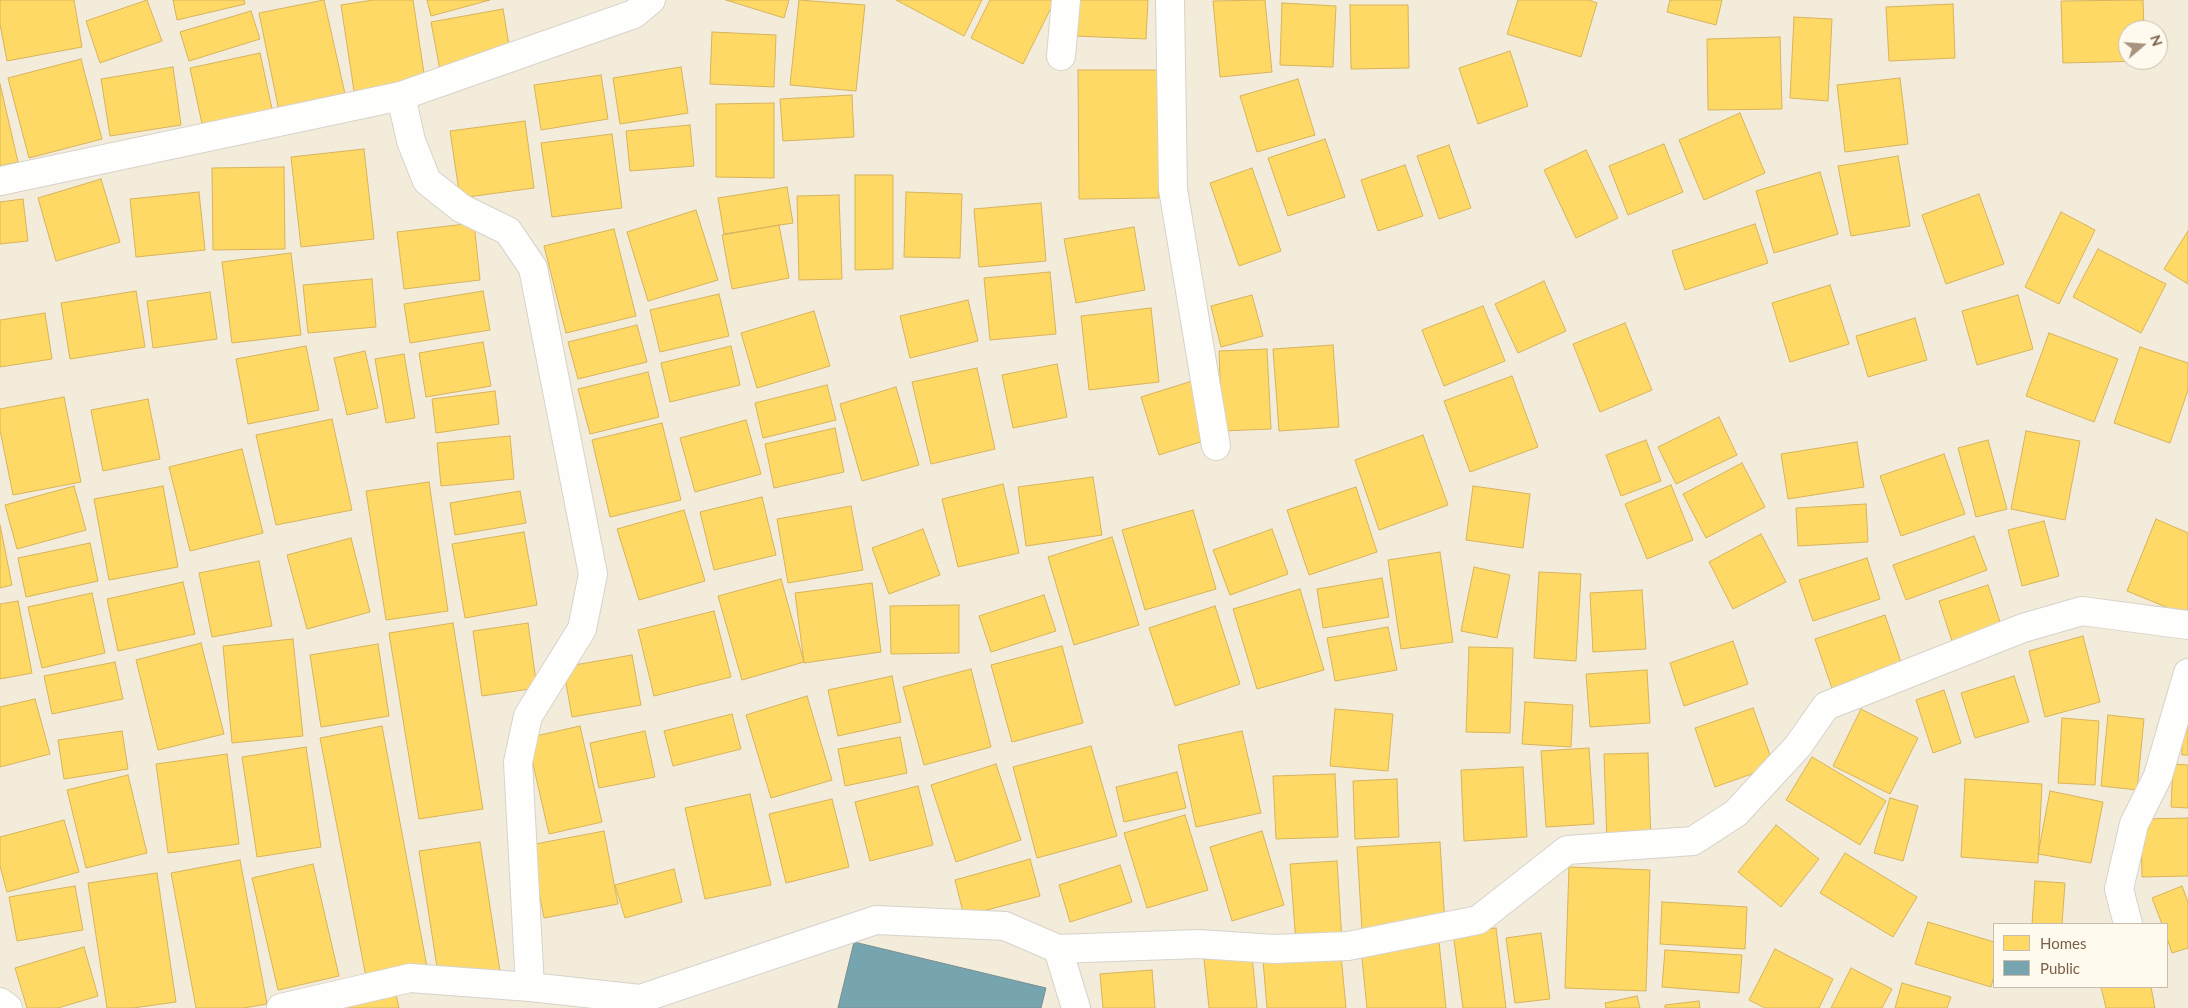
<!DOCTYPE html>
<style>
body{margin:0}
#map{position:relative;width:2188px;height:1008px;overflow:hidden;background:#f8f5ec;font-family:Lato,sans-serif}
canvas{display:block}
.legend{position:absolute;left:1993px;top:923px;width:175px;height:65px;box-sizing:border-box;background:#fffaee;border:1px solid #cabcac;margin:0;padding:6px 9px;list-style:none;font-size:15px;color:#7a5f48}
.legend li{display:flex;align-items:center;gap:10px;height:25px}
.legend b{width:25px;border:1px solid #cabcac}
.north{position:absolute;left:2118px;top:20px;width:50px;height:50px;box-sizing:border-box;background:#fffaee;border:1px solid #cabcac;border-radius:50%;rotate:72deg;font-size:14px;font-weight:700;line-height:20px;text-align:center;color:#7a5f48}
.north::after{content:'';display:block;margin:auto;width:18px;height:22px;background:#a69481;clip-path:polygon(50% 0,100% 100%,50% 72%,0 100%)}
</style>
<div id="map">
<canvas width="2188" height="1008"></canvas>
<ul class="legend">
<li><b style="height:14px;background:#ffd966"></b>Homes</li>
<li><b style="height:14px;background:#76a5af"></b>Public</li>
</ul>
<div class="north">N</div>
</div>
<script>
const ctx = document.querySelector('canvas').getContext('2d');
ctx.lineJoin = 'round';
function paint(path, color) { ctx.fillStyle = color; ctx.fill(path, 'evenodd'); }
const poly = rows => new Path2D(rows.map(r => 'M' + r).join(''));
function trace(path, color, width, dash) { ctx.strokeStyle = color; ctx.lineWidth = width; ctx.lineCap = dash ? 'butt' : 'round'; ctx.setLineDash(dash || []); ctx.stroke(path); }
paint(poly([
 [0,0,2188,0,2188,1008,0,1008],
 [2128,30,2158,30,2158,60,2128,60],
 [1994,924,2167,924,2167,987,1994,987]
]), '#f4ecdb');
const homes = poly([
 [0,0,74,0,82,47,7,61,0,24,0,0],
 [147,0,162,41,100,63,86,21,147,0],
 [173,0,244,0,245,4,177,20,173,0],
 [324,0,347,103,280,116,259,13,324,0],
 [373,0,413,0,425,80,354,91,341,5,373,0],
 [427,0,490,0,431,16,427,0],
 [726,0,789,0,784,18,726,0],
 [799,0,865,5,856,91,790,85,799,0],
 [896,0,982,0,964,36,896,0],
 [990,0,1055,0,1023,64,971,38,990,0],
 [1077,0,1148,0,1146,39,1075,36,1077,0],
 [1265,0,1272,72,1220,77,1213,1,1265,0],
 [1518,0,1589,0,1597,3,1581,57,1507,34,1518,0],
 [1670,0,1722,0,1716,25,1667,12,1670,0],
 [2143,0,2144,30,2128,30,2128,60,2145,61,2063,63,2061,1,2143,0],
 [1282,3,1336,6,1333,67,1280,65,1282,3],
 [1953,4,1955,58,1889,61,1886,7,1953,4],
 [1350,5,1408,5,1409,68,1351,69,1350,5],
 [503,9,511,57,440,70,431,22,503,9],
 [251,11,260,39,189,61,180,32,251,11],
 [1794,17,1832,19,1828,101,1790,98,1794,17],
 [712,32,776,35,774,87,710,84,712,32],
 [1780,37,1782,109,1708,110,1707,39,1780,37],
 [1510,51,1528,106,1478,124,1459,68,1510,51],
 [260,53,274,118,204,133,190,68,260,53],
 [81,59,102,139,29,158,8,78,81,59],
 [173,67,181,125,110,136,101,79,173,67],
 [681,67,688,113,620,124,613,78,681,67],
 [1078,70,1159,70,1159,198,1079,199,1078,70],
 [601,75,608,119,541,130,534,85,601,75],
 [1900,78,1908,144,1845,152,1837,85,1900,78],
 [1298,79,1315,135,1257,152,1240,96,1298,79],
 [0,84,18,162,0,166,0,84],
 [852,95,854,137,783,141,780,99,852,95],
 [774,103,774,178,716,177,716,104,774,103],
 [1740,113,1765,173,1704,200,1679,140,1740,113],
 [525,121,534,188,460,198,450,131,525,121],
 [690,125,694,166,630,171,626,131,690,125],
 [612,134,622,208,552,217,541,143,612,134],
 [1325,139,1345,197,1288,216,1268,158,1325,139],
 [1664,144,1683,192,1628,215,1609,166,1664,144],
 [1449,145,1471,208,1439,219,1417,156,1449,145],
 [364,149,374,239,301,247,291,157,364,149],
 [1586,150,1618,218,1576,238,1544,170,1586,150],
 [1898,156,1910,226,1851,236,1838,166,1898,156],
 [1405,165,1423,216,1378,231,1361,180,1405,165],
 [284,167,285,249,213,250,212,168,284,167],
 [1252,168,1281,251,1239,266,1210,183,1252,168],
 [1820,172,1838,234,1774,253,1756,191,1820,172],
 [855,175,893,175,893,269,855,270,855,175],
 [101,179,120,242,56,261,38,198,101,179],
 [787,187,793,223,724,234,718,198,787,187],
 [199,192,205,250,136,257,130,199,199,192],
 [906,192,962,194,960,258,904,257,906,192],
 [1979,194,2004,264,1946,284,1922,215,1979,194],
 [839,195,842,279,799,280,797,196,839,195],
 [23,199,28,241,0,244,0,202,23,199],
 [1041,203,1046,261,979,267,974,209,1041,203],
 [696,210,718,280,648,301,627,232,696,210],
 [2061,212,2095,230,2059,304,2025,287,2061,212],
 [474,223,480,280,404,289,397,232,474,223],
 [1755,224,1768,263,1685,290,1672,251,1755,224],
 [779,225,789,278,732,289,722,235,779,225],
 [1134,227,1145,290,1076,303,1064,239,1134,227],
 [614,229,636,316,566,333,544,246,614,229],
 [2188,231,2188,284,2164,269,2188,231],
 [2098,249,2166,284,2141,333,2073,297,2098,249],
 [291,253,301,335,232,343,222,262,291,253],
 [1050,272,1056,334,990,340,984,278,1050,272],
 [372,279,376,327,308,333,303,285,372,279],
 [1544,281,1566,331,1518,353,1495,304,1544,281],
 [1830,285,1849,344,1790,362,1772,303,1830,285],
 [136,291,145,347,70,359,61,303,136,291],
 [483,291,490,330,410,343,404,304,483,291],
 [210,292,217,339,153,348,147,301,210,292],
 [719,294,729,336,660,352,650,310,719,294],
 [1252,295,1263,336,1221,347,1211,306,1252,295],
 [2018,295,2033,349,1977,365,1962,311,2018,295],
 [968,300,978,341,910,358,900,316,968,300],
 [1483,306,1505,361,1444,386,1422,330,1483,306],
 [1151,308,1159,382,1089,390,1081,316,1151,308],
 [814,311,830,366,757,388,741,333,814,311],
 [45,313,52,359,0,367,0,320,45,313],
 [1915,318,1927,360,1868,377,1856,336,1915,318],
 [1625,323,1652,390,1600,412,1573,344,1625,323],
 [637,325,647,362,578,379,568,342,637,325],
 [2049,333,2118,359,2094,422,2026,396,2049,333],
 [483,342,491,386,426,397,419,353,483,342],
 [1333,345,1339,427,1279,431,1273,349,1333,345],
 [306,346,319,410,248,424,236,359,306,346],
 [731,346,740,385,670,402,661,363,731,346],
 [2140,347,2188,363,2188,390,2170,443,2114,423,2140,347],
 [1267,349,1271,429,1222,431,1219,351,1267,349],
 [365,351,378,408,347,415,334,358,365,351],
 [404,354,415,418,386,423,375,359,404,354],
 [1057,364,1067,417,1013,428,1002,375,1057,364],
 [977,368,995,449,931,464,912,382,977,368],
 [648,372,659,417,590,434,578,389,648,372],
 [1512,376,1538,447,1470,472,1444,401,1512,376],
 [1192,381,1210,439,1159,455,1141,397,1192,381],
 [827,385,836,420,763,438,755,403,827,385],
 [896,387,919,465,862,481,840,404,896,387],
 [495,391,499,424,436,433,432,399,495,391],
 [64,397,81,482,13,495,0,430,0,409,64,397],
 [148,399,160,459,103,471,91,410,148,399],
 [1719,417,1737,455,1676,484,1658,447,1719,417],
 [332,419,352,510,276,525,256,435,332,419],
 [746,420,761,474,695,492,680,438,746,420],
 [662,423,681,500,610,517,592,440,662,423],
 [835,428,844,472,774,488,765,444,835,428],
 [2026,431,2080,441,2065,520,2011,509,2026,431],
 [1423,435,1448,505,1379,530,1355,460,1423,435],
 [510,436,514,479,441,486,437,443,510,436],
 [1646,440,1661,481,1621,496,1606,455,1646,440],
 [1988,440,2007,509,1976,517,1958,448,1988,440],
 [1857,442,1864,487,1788,499,1781,454,1857,442],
 [242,449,263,533,190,551,169,467,242,449],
 [1944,454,1965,514,1901,536,1880,476,1944,454],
 [1742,463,1765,507,1706,538,1683,494,1742,463],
 [1093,477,1102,535,1026,546,1018,487,1093,477],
 [429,482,448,611,386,620,366,491,429,482],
 [1003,484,1019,553,958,567,942,499,1003,484],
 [1671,485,1693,540,1647,559,1625,504,1671,485],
 [74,486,86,530,17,549,5,505,74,486],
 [163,486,178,567,109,580,94,499,163,486],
 [1473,486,1530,494,1523,548,1466,540,1473,486],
 [1356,487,1377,552,1309,575,1287,510,1356,487],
 [520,491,526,523,455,535,450,503,520,491],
 [762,497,776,555,714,570,700,512,762,497],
 [1866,504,1868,542,1798,546,1796,508,1866,504],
 [851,506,863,570,788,583,777,519,851,506],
 [684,510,705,581,639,600,617,529,684,510],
 [1193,510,1216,589,1145,610,1122,530,1193,510],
 [2156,519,2188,533,2188,616,2127,591,2156,519],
 [2044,521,2059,576,2022,586,2008,530,2044,521],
 [0,525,12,585,0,588,0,525],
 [923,529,940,575,889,594,872,548,923,529],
 [1272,529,1288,574,1230,595,1213,550,1272,529],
 [524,532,537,605,465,618,452,544,524,532],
 [1761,534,1786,582,1733,609,1709,562,1761,534],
 [1974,536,1987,570,1906,600,1893,565,1974,536],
 [1112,537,1139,625,1074,645,1048,557,1112,537],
 [351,538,370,612,307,629,287,555,351,538],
 [90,543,98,581,26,597,18,558,90,543],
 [1440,552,1453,642,1401,649,1388,560,1440,552],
 [1867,558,1880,599,1813,621,1799,580,1867,558],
 [259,561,272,626,212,637,199,573,259,561],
 [1474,567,1510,575,1497,638,1461,631,1474,567],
 [1539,572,1581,574,1576,661,1534,658,1539,572],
 [1382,578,1389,617,1323,628,1317,589,1382,578],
 [781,579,804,662,742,680,718,596,781,579],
 [183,582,195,634,118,651,107,599,183,582],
 [872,583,881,652,804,663,795,593,872,583],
 [1988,585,2003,631,1954,647,1939,601,1988,585],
 [1300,589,1324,670,1257,689,1233,609,1300,589],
 [1642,590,1646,649,1593,652,1590,593,1642,590],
 [92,593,105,653,42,668,28,607,92,593],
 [1044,595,1056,631,991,652,979,616,1044,595],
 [18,601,32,673,0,679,0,604,18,601],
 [959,605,959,653,891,654,890,606,959,605],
 [1215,606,1240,684,1175,706,1149,628,1215,606],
 [714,611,731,677,654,696,638,630,714,611],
 [1885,615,1904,671,1834,694,1815,639,1885,615],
 [453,623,483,809,419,819,389,633,453,623],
 [528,623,537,688,482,696,473,631,528,623],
 [1388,627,1397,670,1335,681,1327,638,1388,627],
 [2083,636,2100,702,2045,717,2029,651,2083,636],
 [293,639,303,736,232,743,223,646,293,639],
 [1733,641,1748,684,1684,706,1670,663,1733,641],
 [201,643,224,734,158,750,136,660,201,643],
 [378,644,389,716,321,727,310,655,378,644],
 [1062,646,1083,723,1012,742,991,665,1062,646],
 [1469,647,1513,648,1510,733,1466,732,1469,647],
 [632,655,641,705,572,717,563,667,632,655],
 [115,662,123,699,52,714,44,676,115,662],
 [971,669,991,747,924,765,903,687,971,669],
 [1647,670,1650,723,1590,727,1586,674,1647,670],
 [892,676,901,722,838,736,828,690,892,676],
 [2014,676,2029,722,1975,738,1961,693,2014,676],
 [1944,690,1961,743,1933,753,1916,700,1944,690],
 [807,696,832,780,771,798,746,715,807,696],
 [35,699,50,754,0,767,0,707,35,699],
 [1525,702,1573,705,1571,747,1522,744,1525,702],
 [2181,706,2188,706,2188,755,2182,755,2181,706],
 [1753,708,1774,766,1715,787,1695,728,1753,708],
 [1335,709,1393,714,1388,771,1330,766,1335,709],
 [1861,709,1918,738,1890,794,1833,766,1861,709],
 [732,714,741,749,673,766,664,731,732,714],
 [2108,715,2144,719,2137,790,2101,786,2108,715],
 [2062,718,2099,721,2095,785,2058,783,2062,718],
 [382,726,427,967,366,977,320,738,382,726],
 [580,726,602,822,549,834,527,738,580,726],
 [122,731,128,769,64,779,58,740,122,731],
 [645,731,655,777,599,788,590,743,645,731],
 [1242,731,1261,813,1196,827,1178,745,1242,731],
 [900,737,907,773,845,786,838,749,900,737],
 [1091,746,1117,836,1037,858,1013,767,1091,746],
 [306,747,321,847,257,857,242,757,306,747],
 [1589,748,1594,824,1546,827,1541,751,1589,748],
 [1648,753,1651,842,1607,843,1604,754,1648,753],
 [227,754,239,844,168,853,156,764,227,754],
 [1812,757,1886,801,1860,845,1786,800,1812,757],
 [996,764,1021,840,956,862,931,785,996,764],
 [2173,764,2188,765,2188,808,2171,807,2173,764],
 [1523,767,1527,837,1464,841,1461,770,1523,767],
 [1177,772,1186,808,1124,822,1116,787,1177,772],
 [1335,774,1338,837,1276,839,1273,776,1335,774],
 [128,775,147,853,86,868,67,790,128,775],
 [1397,779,1399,837,1355,839,1353,781,1397,779],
 [1965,779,2042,784,2038,863,1961,857,1965,779],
 [918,786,933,845,870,861,855,802,918,786],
 [2050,791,2103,802,2091,863,2038,854,2050,791],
 [750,794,771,885,705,899,685,808,750,794],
 [1890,798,1918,806,1903,861,1874,853,1890,798],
 [832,799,849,867,786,883,769,814,832,799],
 [1185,815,1208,890,1147,908,1124,833,1185,815],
 [2188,818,2188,876,2142,877,2141,819,2188,818],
 [64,820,79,872,7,892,0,866,0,837,64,820],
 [1776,825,1819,859,1781,907,1738,872,1776,825],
 [604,831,618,904,544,918,530,845,604,831],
 [1262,831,1284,905,1232,921,1210,847,1262,831],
 [480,842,500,971,439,980,419,851,480,842],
 [1440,842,1445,925,1362,930,1357,847,1440,842],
 [1845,853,1917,897,1893,937,1820,893,1845,853],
 [1030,859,1040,896,964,916,955,880,1030,859],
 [240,860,267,1004,244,1008,196,1008,171,873,240,860],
 [1337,861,1342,941,1296,943,1290,864,1337,861],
 [313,864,339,976,278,990,252,878,313,864],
 [1120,865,1132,902,1070,922,1059,885,1120,865],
 [1569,867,1650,870,1646,991,1565,988,1569,867],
 [674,869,682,902,625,918,615,885,674,869],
 [157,873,176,1002,133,1008,107,1008,88,883,157,873],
 [2035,881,2065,883,2062,924,2032,924,2035,881],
 [75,886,83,930,17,941,9,897,75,886],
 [2182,886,2188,902,2188,948,2172,953,2167,938,2167,924,2162,924,2152,898,2182,886],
 [1662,902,1747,907,1745,949,1660,944,1662,902],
 [1928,922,1994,942,1994,976,1991,987,1915,964,1928,922],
 [1496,928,1506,1008,1463,1008,1453,933,1496,928],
 [1541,933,1550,999,1515,1003,1506,938,1541,933],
 [1439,942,1446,1008,1367,1008,1361,949,1439,942],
 [84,947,98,996,58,1008,27,1008,15,968,84,947],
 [1775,949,1833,979,1819,1008,1765,1008,1749,1000,1775,949],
 [1665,950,1742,955,1739,993,1662,987,1665,950],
 [1252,955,1257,1008,1209,1008,1204,959,1252,955],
 [1341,955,1346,1008,1267,1008,1263,961,1341,955],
 [1851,968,1892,989,1882,1008,1831,1008,1851,968],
 [1152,970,1155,1008,1103,1008,1100,974,1152,970],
 [1902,983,1951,997,1947,1008,1895,1008,1902,983],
 [2101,987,2151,987,2155,1008,2106,1008,2101,987],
 [396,994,399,1008,343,1008,396,994],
 [1637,996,1640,1008,1606,1008,1605,1003,1637,996],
 [1699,1001,1700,1008,1665,1008,1665,1005,1699,1001]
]);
paint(homes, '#ffd966');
trace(homes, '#d7b45d', 1);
const public = poly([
 [854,942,1046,988,1041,1008,838,1008,854,942]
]);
paint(public, '#76a5af');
trace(public, '#779090', 1);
const street = poly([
 [1170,0,1173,189,1216,446],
 [1061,56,1066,0],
 [401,96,411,141,427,181,461,208,508,231,533,268,593,574,582,629,528,716,518,762,530,987],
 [0,181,401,96,634,14,651,0],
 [2128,924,2119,889,2134,824,2158,776,2188,673],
 [1058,949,1199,944,1274,949,1348,946,1478,920,1567,850,1693,841,1736,813,1798,746,1826,706,2023,628,2082,611,2188,625],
 [0,1002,8,1008],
 [281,1008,410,978,530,987,640,999,876,920,1005,926,1058,949,1076,1008]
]);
trace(street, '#d7d2ca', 30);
trace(street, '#fefefc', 28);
</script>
